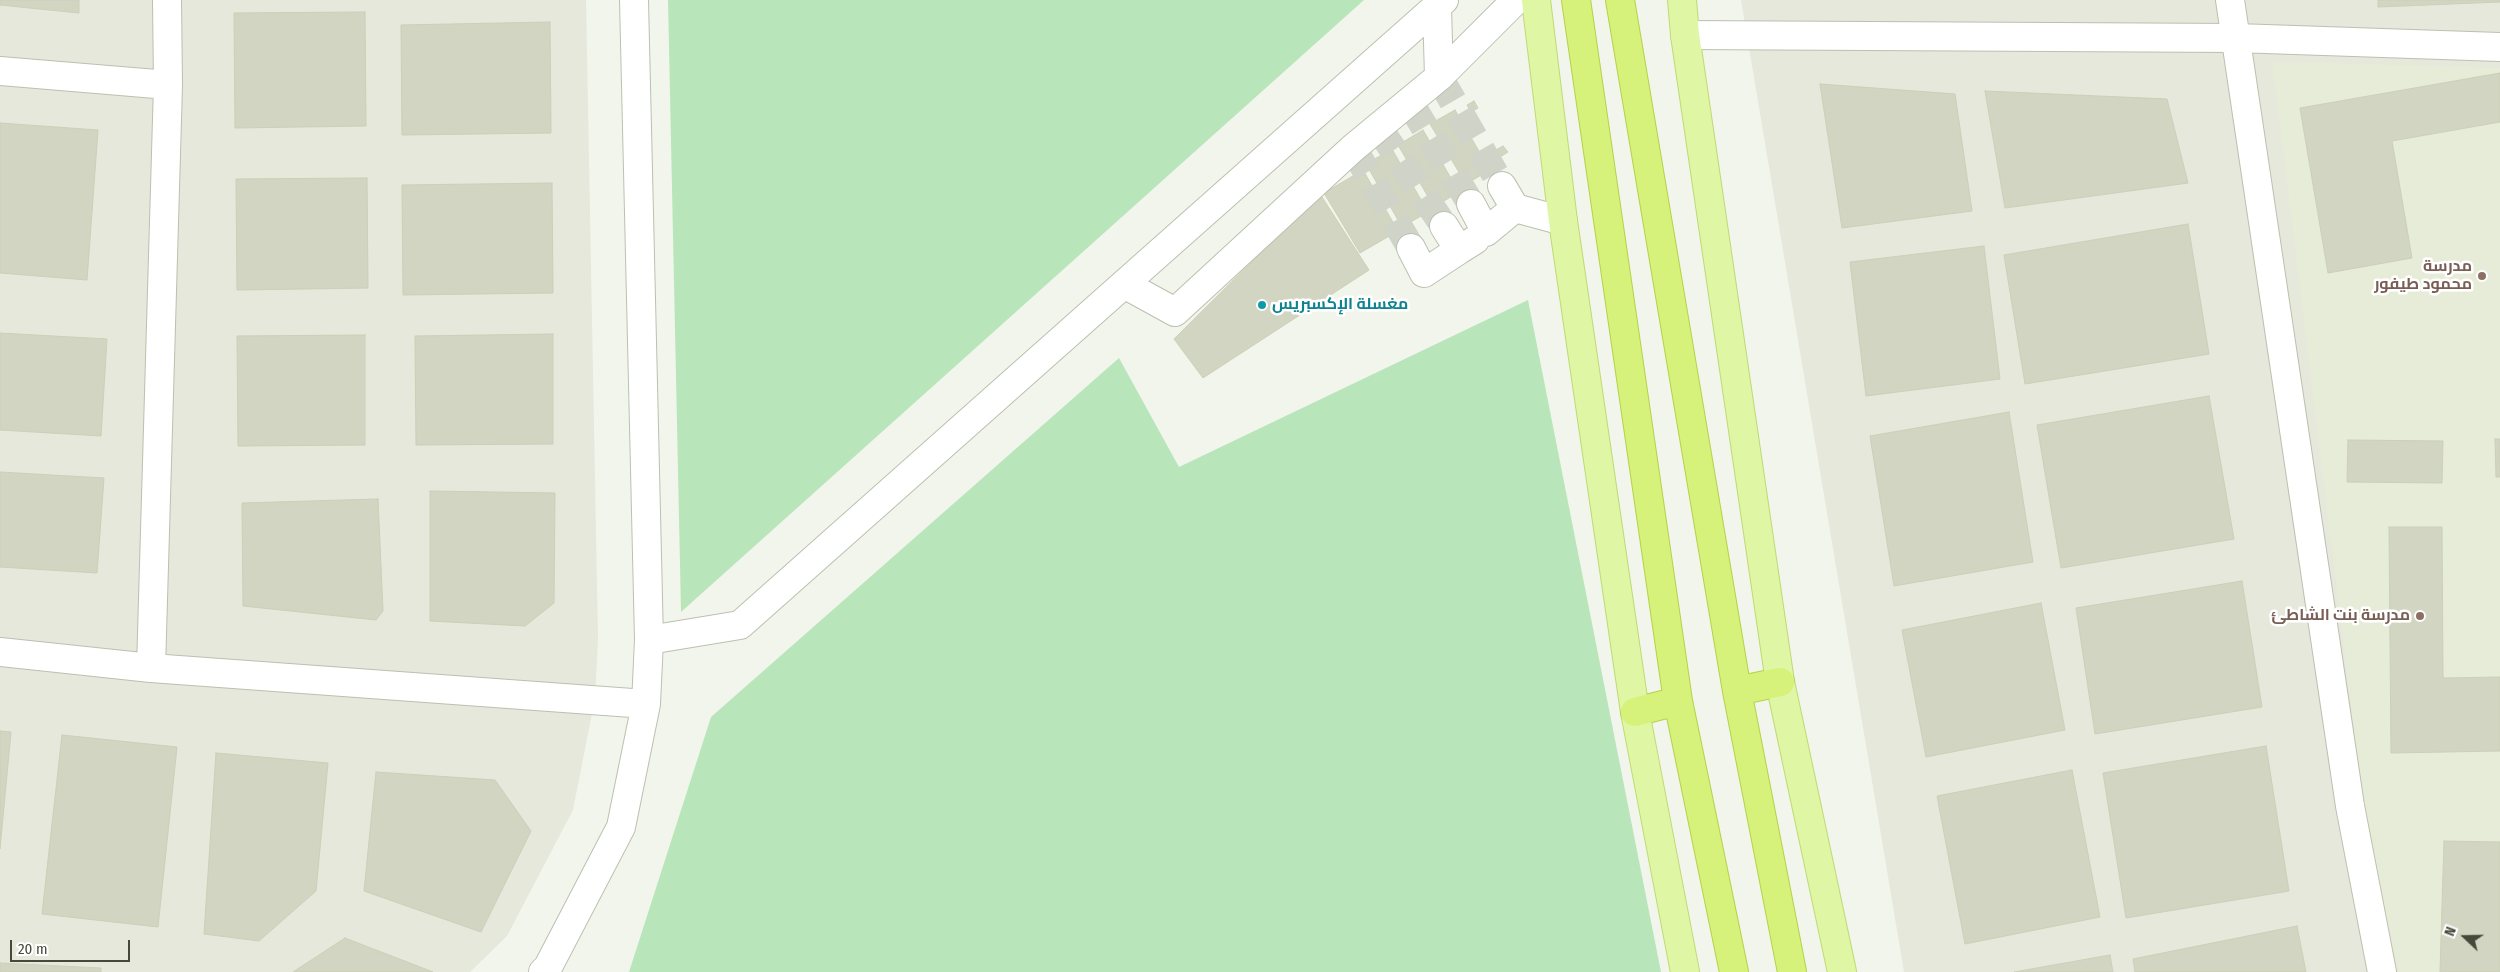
<!DOCTYPE html>
<meta charset="utf-8">
<style>
body{margin:0}
#map{position:relative;width:2500px;height:972px;overflow:hidden;background:#f2f5ec;font-family:"Fira Sans Condensed",sans-serif}
canvas{display:block}
.north{position:absolute;left:2440px;top:912px;width:50px;height:50px;-webkit-text-stroke:4px #fff;paint-order:stroke;rotate:291deg;font-size:14px;font-weight:700;line-height:20px;text-align:center;color:#46493a}
.north::after{content:'';display:block;margin:auto;width:18px;height:22px;background:#46493a;clip-path:polygon(50% 0,100% 100%,50% 72%,0 100%)}
.scale{position:absolute;left:10px;top:940px;width:120px;height:22px;box-sizing:border-box;border:2px solid #46493a;border-top:0;padding-left:6px;font-size:15px;line-height:18px;white-space:nowrap;color:#46493a;-webkit-text-stroke:4px #fff;paint-order:stroke}
</style>
<div id="map">
<canvas width="2500" height="972"></canvas>
<div class="north">N</div>
<div class="scale">20 m</div>
</div>
<script>
const ctx = document.querySelector('canvas').getContext('2d');
ctx.lineJoin = 'round';
function paint(path, color) { ctx.fillStyle = color; ctx.fill(path, 'evenodd'); }
const poly = rows => new Path2D(rows.map(r => 'M' + r).join(''));
function trace(path, color, width, dash) { ctx.strokeStyle = color; ctx.lineWidth = width; ctx.lineCap = dash ? 'butt' : 'round'; ctx.setLineDash(dash || []); ctx.stroke(path); }
function write(font, color, halo, rows, align = 'center') {
  ctx.font = font + ' "Fira Sans Condensed",Cairo,sans-serif'; ctx.lineWidth = 5; ctx.setLineDash([]); ctx.textBaseline = 'middle'; ctx.strokeStyle = halo; ctx.fillStyle = color; for (const [text, x, y, turn = 0] of rows) {
    ctx.save(); ctx.translate(x, y); ctx.rotate((+turn || 0) * Math.PI / 180); ctx.textAlign = isNaN(turn) ? turn : align; if (halo) ctx.strokeText(text, 0, 0); ctx.fillText(text, 0, 0); ctx.restore();
  }
}
paint(poly([
 [0,0,586,0,598,639,595,698,573,810,507,936,470,972,0,972],
 [1741,0,2500,0,2500,972,1904,972]
]), '#e5e8db');
paint(poly([
 [2272,61,2500,68,2500,972,2398,972,2363,802]
]), '#e6ecd7');
paint(poly([
 [668,0,1364,0,681,612],
 [1528,300,1661,972,629,972,711,717,1119,358,1179,467]
]), '#b9e5ba');
const building = poly([
 [0,0,79,0,79,13,0,5,0,0],
 [2378,0,2500,0,2500,2,2378,7,2378,0],
 [365,12,366,126,235,128,234,13,365,12],
 [550,22,551,133,402,135,401,25,550,22],
 [2500,73,2500,122,2392,141,2412,258,2328,273,2300,108,2500,73],
 [1820,84,1955,94,1972,211,1842,228,1820,84],
 [1985,91,2167,99,2188,183,2005,208,1985,91],
 [1474,101,1478,108,1471,112,1467,105,1474,101],
 [1455,110,1490,170,1466,184,1430,124,1455,110],
 [0,123,98,130,87,280,0,273,0,123],
 [1423,130,1459,192,1434,207,1398,145,1423,130],
 [1503,146,1508,152,1500,157,1496,150,1503,146],
 [1392,149,1428,212,1402,227,1366,164,1392,149],
 [1363,170,1398,231,1360,253,1324,193,1363,170],
 [367,178,368,288,237,290,236,179,367,178],
 [552,183,553,293,403,295,402,185,552,183],
 [1320,194,1369,270,1203,378,1174,339,1320,194],
 [2188,224,2209,354,2025,384,2004,255,2188,224],
 [1984,246,2000,379,1866,396,1850,262,1984,246],
 [0,333,107,339,101,436,0,430,0,333],
 [553,334,553,444,416,445,415,336,553,334],
 [365,335,365,445,238,446,237,336,365,335],
 [2209,396,2234,539,2061,568,2037,425,2209,396],
 [2009,412,2033,562,1894,586,1870,436,2009,412],
 [2495,439,2500,439,2500,477,2496,477,2495,439],
 [2348,440,2443,441,2442,483,2347,482,2348,440],
 [0,472,104,478,97,573,0,567,0,472],
 [430,491,555,493,554,603,525,626,430,621,430,491],
 [378,499,383,611,376,620,243,606,242,503,378,499],
 [2389,527,2442,527,2443,678,2500,677,2500,751,2391,753,2389,527],
 [2242,581,2262,707,2095,734,2076,608,2242,581],
 [2041,603,2065,730,1926,757,1902,630,2041,603],
 [0,731,11,732,0,849,0,731],
 [62,735,177,747,158,927,42,914,62,735],
 [2266,746,2289,891,2126,918,2103,773,2266,746],
 [216,753,328,763,316,891,259,941,204,934,216,753],
 [2072,770,2100,917,1965,944,1937,796,2072,770],
 [376,772,495,780,531,831,481,932,364,891,376,772],
 [2444,841,2500,842,2500,972,2440,972,2444,841],
 [2297,926,2306,972,2135,972,2133,959,2297,926],
 [345,938,433,972,293,972,345,938],
 [2110,955,2113,972,2014,972,2110,955],
 [0,963,101,968,101,972,0,972,0,963]
]);
paint(building, '#d2d5c2');
trace(building, '#cbd0b6', 1);
trace(poly([
 [1439,77,1502,186],
 [1410,103,1471,204],
 [1378,127,1444,226],
 [1353,148,1411,248]
]), '#d0d3c8', 28, [28, 14]);
const minor = poly([
 [2230,0,2350,806,2382,972],
 [1437,7,1439,77],
 [1685,35,2236,38,2500,47],
 [0,71,168,85],
 [1502,186,1515,208,1563,221],
 [1471,204,1486,232,1515,208],
 [1444,226,1459,250,1475,240],
 [1411,248,1424,273,1459,250],
 [1124,284,1175,312,1353,148,1439,77,1516,0],
 [649,640,740,625,1444,0],
 [0,652,151,668,646,704],
 [151,668,168,85,167,0],
 [543,972,548,967,621,827,646,704,649,640,634,0]
]);
const major = poly([
 [1536,0,1563,221,1635,712,1685,972],
 [1682,0,1685,35,1780,682,1842,972]
]);
const highway = poly([
 [1576,0,1678,701,1734,972],
 [1620,0,1737,691,1792,972],
 [1737,691,1780,682],
 [1635,712,1678,701]
]);
trace(minor, '#bcc0af', 30);
trace(major, '#bfda74', 30);
trace(highway, '#b6d14a', 30);
trace(minor, '#fff', 28);
trace(major, '#dff6a4', 28);
trace(highway, '#d6f27a', 28);
for (const [x, y, r, color] of [
 [2482,276,5,"#8d6e63"],
 [1262,305,5,"#0f9aa8"],
 [2420,616,5,"#8d6e63"]
]) { const dot = new Path2D(); dot.arc(x, y, r, 0, 2 * Math.PI); ctx.fillStyle = color; ctx.fill(dot); trace(dot, '#fff', 2); }
write('bold 16px', '#785e54', '#fff', [
 ["مدرسة",2472,267],
 ["محمود طيفور",2472,285],
 ["مدرسة بنت الشاطئ",2410,616]
], 'right');
write('bold 16px', '#0d838f', '#fff', [
 ["مغسلة الإكسبريس",1272,305]
], 'left');
</script>
